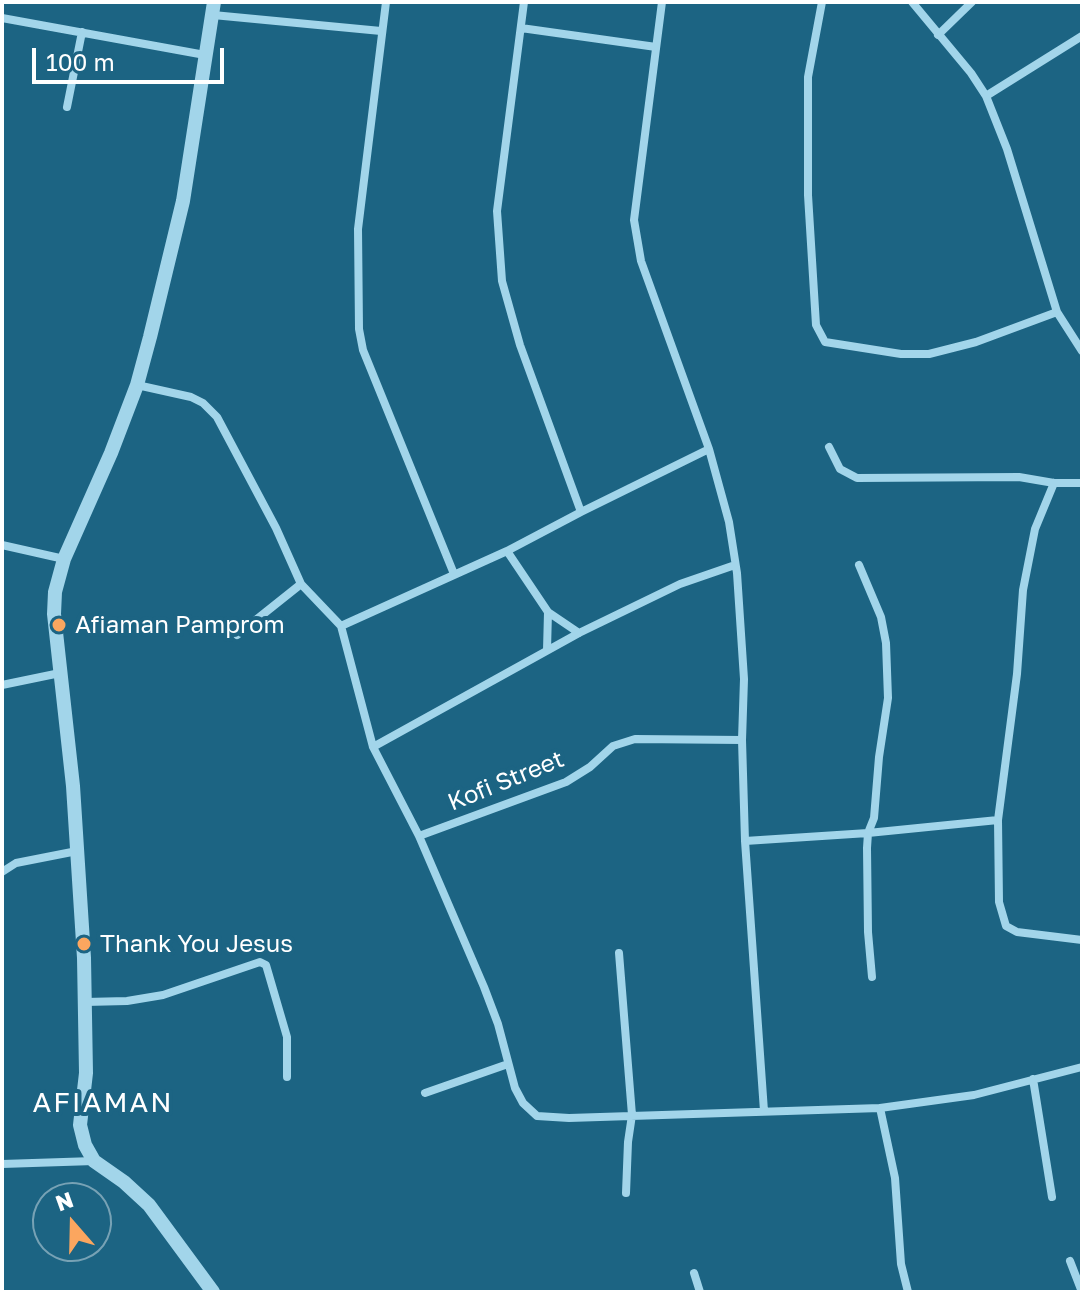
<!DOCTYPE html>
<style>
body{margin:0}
#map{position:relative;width:1084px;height:1294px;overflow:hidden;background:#1c6483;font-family:"Golos Text",sans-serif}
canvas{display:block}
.frame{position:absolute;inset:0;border:4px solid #fff;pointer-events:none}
.north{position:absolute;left:32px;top:1182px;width:80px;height:80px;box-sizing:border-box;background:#1c6483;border:2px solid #77a2b5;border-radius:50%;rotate:340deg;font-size:22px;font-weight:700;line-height:32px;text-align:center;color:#fff}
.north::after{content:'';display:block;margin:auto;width:28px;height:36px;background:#fba65f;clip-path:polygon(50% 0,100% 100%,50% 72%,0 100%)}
.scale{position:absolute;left:32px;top:48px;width:192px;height:36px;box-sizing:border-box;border:4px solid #fff;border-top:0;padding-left:10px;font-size:24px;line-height:28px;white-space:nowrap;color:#fff;-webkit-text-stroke:6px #1c6483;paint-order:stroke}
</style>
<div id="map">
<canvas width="1084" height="1294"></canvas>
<div class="frame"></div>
<div class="north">N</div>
<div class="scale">100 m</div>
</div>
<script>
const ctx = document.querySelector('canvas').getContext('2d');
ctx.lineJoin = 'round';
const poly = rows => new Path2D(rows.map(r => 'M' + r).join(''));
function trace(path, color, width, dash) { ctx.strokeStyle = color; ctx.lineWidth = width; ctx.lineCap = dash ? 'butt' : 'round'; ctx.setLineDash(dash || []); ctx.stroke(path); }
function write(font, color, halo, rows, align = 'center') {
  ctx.font = font + ' "Golos Text",sans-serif'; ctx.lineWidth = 8; ctx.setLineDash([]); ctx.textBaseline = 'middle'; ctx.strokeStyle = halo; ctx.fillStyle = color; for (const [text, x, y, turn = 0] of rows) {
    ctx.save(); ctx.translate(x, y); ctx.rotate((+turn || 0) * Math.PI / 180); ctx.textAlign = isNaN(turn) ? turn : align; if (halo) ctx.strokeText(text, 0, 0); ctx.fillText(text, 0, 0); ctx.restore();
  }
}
trace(poly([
 [386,2,358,229,359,329,363,350,454,574],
 [524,2,497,211,502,281,520,345,581,512],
 [662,2,634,220,641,261,709,449,729,522,737,573,744,679,742,740,745,841,764,1111],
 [822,2,808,77,808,195,816,325,825,342,901,354,929,354,976,342,1057,312],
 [912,2,971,73,986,96,1007,149,1057,312,1082,351],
 [213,15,381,31],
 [2,18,205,55],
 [521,28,656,47],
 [938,35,972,2],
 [986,96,1082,36],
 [67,107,82,32],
 [137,385,191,397,203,403,217,417,276,528,301,584,341,626,373,747,419,836,484,987,498,1024,515,1088,523,1103,537,1116,569,1118,880,1108,974,1095,1082,1067],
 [829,447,840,469,857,478,1019,477,1054,483,1082,483],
 [1054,483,1035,529,1023,590,1017,674,998,820,999,902,1006,926,1017,932,1082,940],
 [2,545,64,559],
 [507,551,548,612],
 [859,565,881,617,886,643,888,698,879,757,874,818,868,833,867,848,868,932,872,977],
 [341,626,507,551,581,512,709,449],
 [237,635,301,584],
 [547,650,548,612,579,633],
 [2,685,60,673],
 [373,747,579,633,680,584,735,565],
 [419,836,566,782,590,767,613,746,635,739,742,740],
 [745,841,868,833,998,820],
 [2,872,16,863,77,851],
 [619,953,632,1115,628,1142,626,1193],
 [85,1002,127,1001,163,995,260,962,266,965,287,1037,287,1077],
 [1033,1079,1052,1197],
 [425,1093,508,1064],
 [880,1108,895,1178,901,1264,908,1292],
 [2,1164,94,1161],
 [1070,1261,1082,1292],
 [694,1273,700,1292]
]), '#a2d5ea', 8);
trace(poly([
 [213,1292,149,1205,124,1182,94,1161,85,1145,80,1125,86,1073,84,958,73,786,54,614,55,592,64,559,111,453,137,385,150,337,183,201,214,2]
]), '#a2d5ea', 14);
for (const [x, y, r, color] of [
 [59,625,8,"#fba65f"],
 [84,944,8,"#fba65f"]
]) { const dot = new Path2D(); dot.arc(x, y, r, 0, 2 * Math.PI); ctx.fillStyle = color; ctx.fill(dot); trace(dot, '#1c6483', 3); }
write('24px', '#fff', '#1c6483', [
 ["Afiaman Pamprom",75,625],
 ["Thank You Jesus",100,944]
], 'left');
write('24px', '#fff', '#1c6483', [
 ["Kofi Street",506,781,-22]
]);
ctx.letterSpacing = '2px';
write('28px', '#fff', '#1c6483', [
 ["AFIAMAN",103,1103]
]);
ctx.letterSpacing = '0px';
</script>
